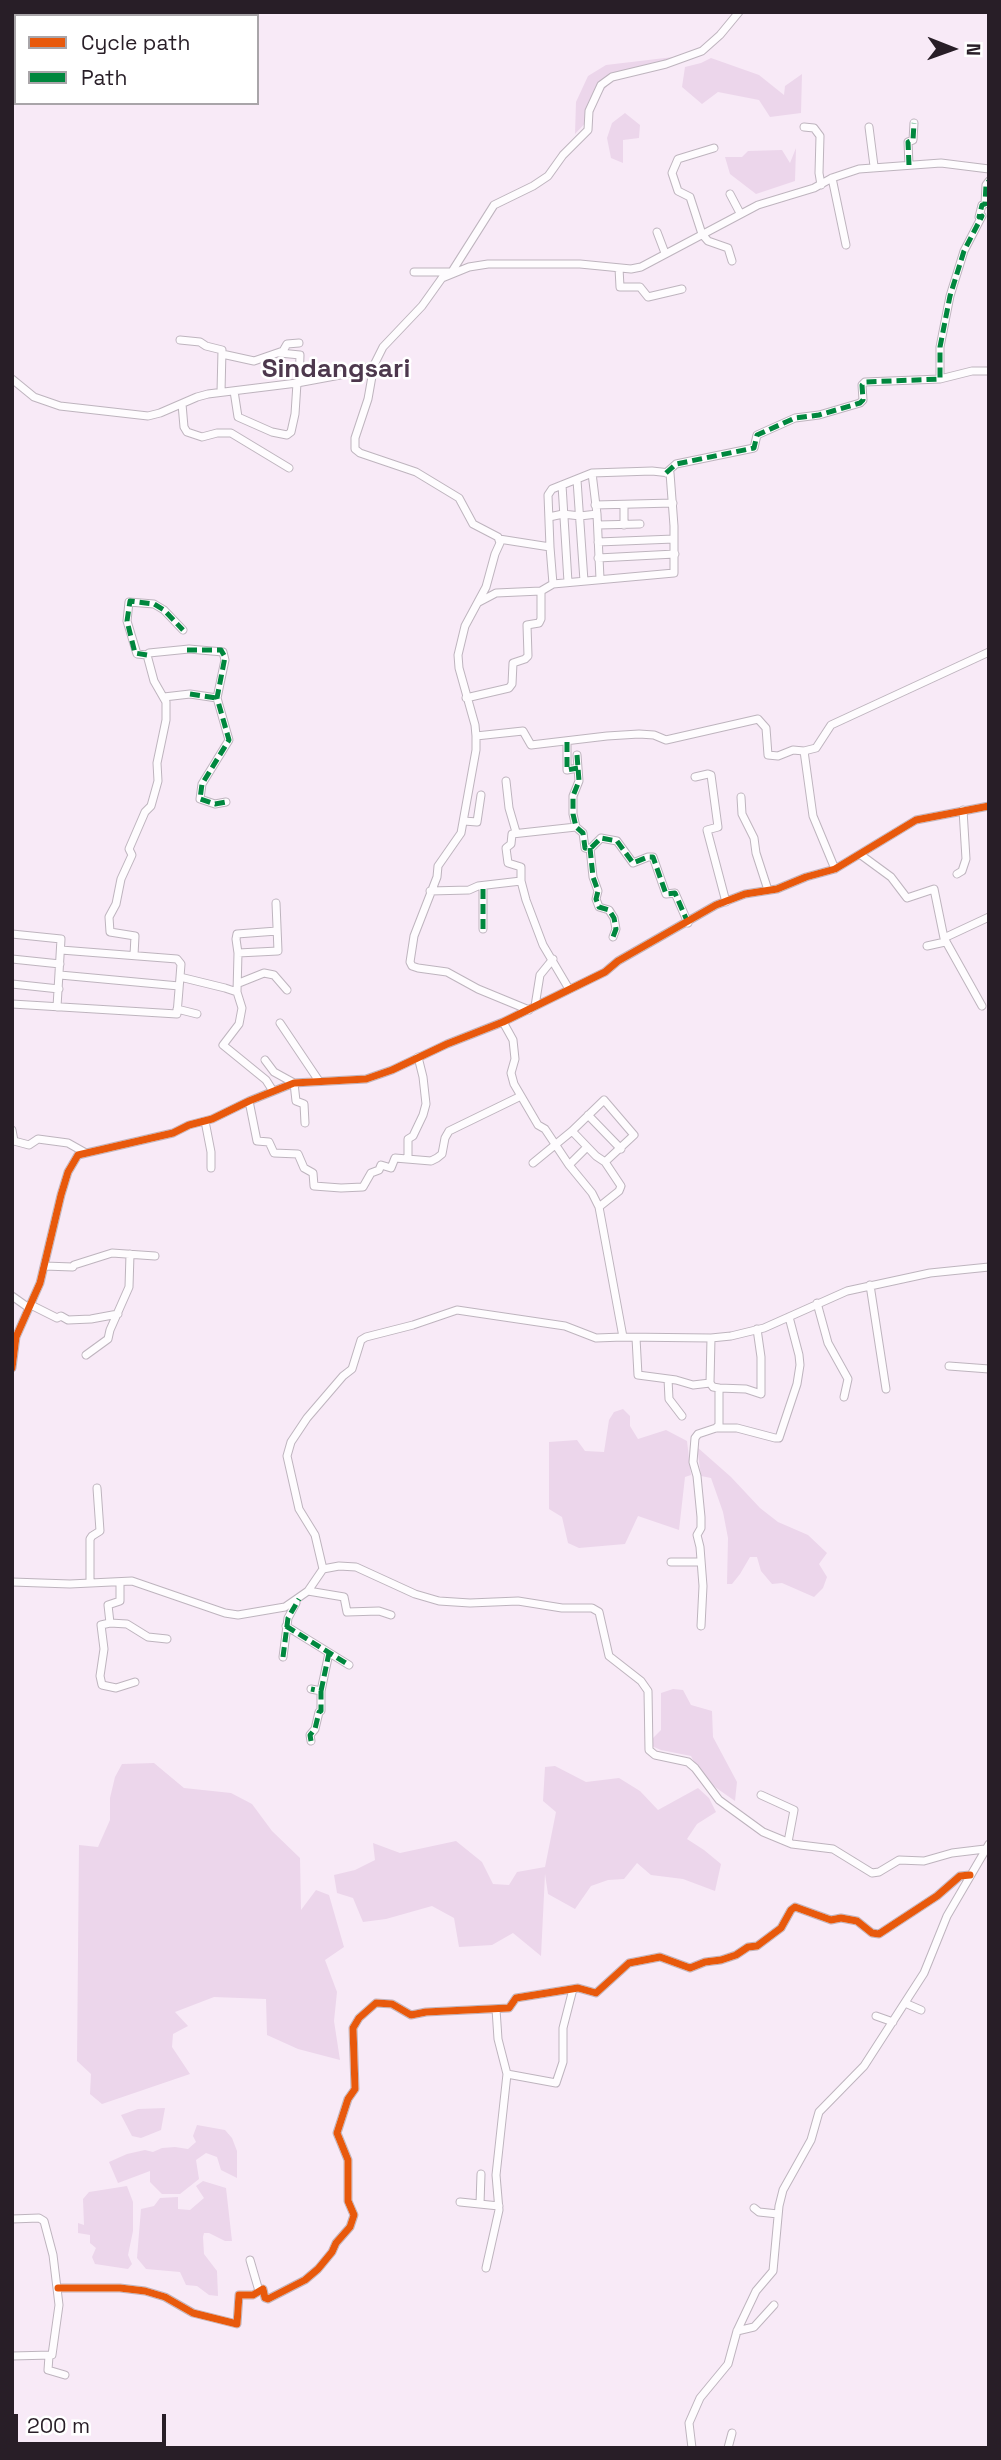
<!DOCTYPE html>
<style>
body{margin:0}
#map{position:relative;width:1001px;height:2460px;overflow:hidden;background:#f8eaf7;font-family:"Space Grotesk",sans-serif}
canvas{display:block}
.frame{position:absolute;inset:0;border:14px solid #281e27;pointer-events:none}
.legend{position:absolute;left:14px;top:14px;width:245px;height:91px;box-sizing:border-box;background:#fff;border:2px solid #a9a5a9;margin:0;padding:9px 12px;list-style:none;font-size:21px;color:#281e27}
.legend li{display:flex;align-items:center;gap:14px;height:35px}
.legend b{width:35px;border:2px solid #a9a5a9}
.north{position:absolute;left:917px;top:14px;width:70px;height:70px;-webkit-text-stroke:5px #fff;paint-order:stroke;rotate:91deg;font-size:19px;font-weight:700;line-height:28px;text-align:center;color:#281e27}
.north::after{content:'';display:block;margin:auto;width:24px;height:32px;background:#281e27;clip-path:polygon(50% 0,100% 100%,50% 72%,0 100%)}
.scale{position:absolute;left:14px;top:2414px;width:152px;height:32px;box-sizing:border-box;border:4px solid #281e27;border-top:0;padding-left:9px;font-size:21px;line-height:24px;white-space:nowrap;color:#281e27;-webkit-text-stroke:5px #fff;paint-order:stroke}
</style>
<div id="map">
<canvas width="1001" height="2460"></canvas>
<div class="frame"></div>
<ul class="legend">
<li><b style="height:9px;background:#e8590c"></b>Cycle path</li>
<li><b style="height:9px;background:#00873e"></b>Path</li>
</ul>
<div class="north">N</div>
<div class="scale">200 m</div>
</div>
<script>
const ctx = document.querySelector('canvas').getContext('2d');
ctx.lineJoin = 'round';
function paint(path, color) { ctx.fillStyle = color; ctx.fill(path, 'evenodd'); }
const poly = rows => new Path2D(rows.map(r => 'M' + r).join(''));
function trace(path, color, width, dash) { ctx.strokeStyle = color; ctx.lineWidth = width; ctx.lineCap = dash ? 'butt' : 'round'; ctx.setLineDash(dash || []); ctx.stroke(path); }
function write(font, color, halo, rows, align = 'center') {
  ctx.font = font + ' "Space Grotesk",sans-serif'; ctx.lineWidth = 5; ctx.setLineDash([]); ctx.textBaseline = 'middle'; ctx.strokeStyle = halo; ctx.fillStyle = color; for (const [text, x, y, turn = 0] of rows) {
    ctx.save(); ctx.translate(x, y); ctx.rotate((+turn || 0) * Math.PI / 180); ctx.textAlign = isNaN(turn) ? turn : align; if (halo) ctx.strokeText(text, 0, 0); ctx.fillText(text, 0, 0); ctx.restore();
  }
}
paint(poly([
 [682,56,612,80,599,96,592,116,575,134,576,102,588,76,606,65],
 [711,58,759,75,784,95,785,86,802,74,801,113,770,117,759,100,718,92,702,104,682,87,685,67,701,63],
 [625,113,640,125,639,138,623,140,623,163,611,158,607,138,612,123],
 [796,148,795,181,756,194,730,174,725,157,742,157,748,151,782,150,790,163],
 [623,1409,630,1416,630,1426,638,1439,666,1430,687,1441,691,1475,685,1477,679,1530,638,1516,625,1544,579,1548,568,1543,562,1517,549,1509,549,1442,577,1440,585,1451,604,1452,609,1420,614,1412],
 [697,1447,731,1477,760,1508,778,1522,808,1535,827,1553,819,1564,827,1577,823,1588,814,1597,782,1583,772,1584,761,1571,757,1557,750,1557,740,1574,732,1584,727,1584,728,1538,723,1512,711,1478,701,1476],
 [673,1689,683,1690,691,1705,712,1711,713,1737,737,1782,735,1801,702,1778,691,1756,661,1750,647,1744,661,1730,661,1693],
 [154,1763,184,1788,231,1793,252,1804,272,1831,300,1858,301,1910,316,1890,329,1895,344,1947,325,1960,337,1992,334,2021,340,2060,298,2049,267,2035,266,1999,214,1997,175,2012,188,2026,173,2034,172,2047,190,2074,102,2104,90,2094,91,2074,77,2061,79,1845,98,1847,110,1820,110,1798,115,1777,122,1764],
 [555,1766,586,1782,619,1778,640,1791,658,1810,698,1788,709,1798,716,1812,697,1824,687,1839,704,1850,721,1864,715,1891,683,1879,651,1875,637,1863,624,1879,608,1880,591,1886,575,1909,548,1894,545,1874,541,1956,513,1933,492,1945,459,1947,454,1918,432,1906,386,1919,363,1922,353,1898,337,1893,334,1875,355,1870,375,1860,373,1843,400,1853,456,1841,482,1862,493,1884,509,1885,517,1872,545,1867,556,1812,543,1801,545,1767],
 [165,2108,161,2130,141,2138,132,2136,121,2115,138,2109],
 [197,2125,225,2130,232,2138,237,2151,237,2178,221,2170,217,2157,206,2153,196,2160,199,2179,180,2194,162,2194,150,2182,150,2171,118,2183,109,2162,127,2154,145,2150,153,2152,162,2148,175,2147,188,2149,196,2142,193,2136],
 [203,2181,226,2188,232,2241,225,2241,209,2233,204,2233,203,2237,204,2254,217,2271,218,2296,209,2295,197,2286,186,2285,180,2272,146,2269,137,2258,141,2209,154,2206,160,2198,178,2197,178,2209,190,2210,204,2198,196,2186],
 [127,2186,133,2202,133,2231,128,2255,132,2264,128,2269,95,2264,92,2257,96,2248,90,2243,90,2235,78,2233,78,2223,84,2225,83,2199,89,2192]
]), '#ecd6eb');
const minor = poly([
 [120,12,151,16],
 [91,16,91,12],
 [804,127,814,128,820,136,819,173,821,185],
 [869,127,874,166],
 [714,148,678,159,672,173,678,191,690,197,702,234,708,241,728,248,732,261],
 [909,165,908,142,913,140,914,123],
 [832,178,846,245],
 [730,194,740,213],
 [657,232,665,253],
 [619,268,620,287,640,287,648,297,682,289],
 [414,272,451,272],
 [451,273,494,205,533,186,548,176,563,155,588,130,589,111,601,85,612,77,666,64,702,51,720,35,739,12],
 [180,340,200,342,206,346,222,350,221,392],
 [280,353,300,355,299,383],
 [222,354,254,361,283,351,287,344,299,343],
 [374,365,368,399,355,438,355,449,360,453,416,472,459,498,473,524,498,537,500,543,495,554,486,587,465,626,458,655,459,668,475,725,476,736,476,750,461,833,438,866,437,877,414,936,410,962,412,966,418,968,447,972,478,989,529,1010],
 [12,379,34,397,60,406,148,416,160,413,197,397,208,394,297,383,351,373,374,365,383,347,422,306,442,278,469,267,488,264,580,264,631,269,641,267,758,205,814,188,832,178,859,169,941,163,989,169],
 [940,379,940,347,950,296,964,251,982,216,979,217,982,205,985,204,986,185,989,181],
 [234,391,238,417,272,432,287,435,291,432,295,414,297,383],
 [182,404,184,427,187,432,202,437,217,433,231,433,289,468],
 [592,473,597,514,600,579],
 [666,473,676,464,754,448,757,435,795,418,819,415,860,403,863,400,862,385,865,382,940,379,972,371,989,371],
 [577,480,584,581],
 [562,485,568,582],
 [595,505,673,503],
 [624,505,624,525],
 [549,517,563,514,580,516,597,514],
 [598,525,640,524],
 [598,542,674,539],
 [550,547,548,495,552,489,592,473,652,471,670,473,674,526,674,573,553,584],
 [598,558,675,554],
 [479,602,496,593,541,591,553,584,550,547,499,539],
 [183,630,164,610,154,604,129,602,127,621,137,654,147,655,149,653,189,649,223,652,225,660,217,698,229,740,202,784,200,799,215,804,226,802],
 [164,697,190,694,217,698],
 [466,698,509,688,512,684,513,663,525,659,528,656,527,625,539,623,541,619,541,591],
 [476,736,523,731,531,745,607,736,639,734,654,735,666,740,758,719,766,728,768,755,778,756,793,750,804,751,816,748,831,725,989,652],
 [567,742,567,770,578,768],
 [804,751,813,816,835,869],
 [577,755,579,781,573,796,573,814,576,827,583,833,585,848,590,849,601,838,617,841,633,863,648,857,653,857,666,894,675,893,688,923],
 [695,777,708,774,711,775,718,827,707,830,726,902],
 [506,781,509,808,516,832],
 [741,797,742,814,754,838,756,853,768,890],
 [464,821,477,822,481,795],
 [590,848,593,877,598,891,596,899,599,907,609,910,614,918,616,929,613,937],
 [861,855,891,877,907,898,934,889,944,938,982,1006],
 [957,874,962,871,966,859,963,810],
 [430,891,469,890,478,886,521,881],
 [483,929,483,886],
 [12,934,61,939,57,1007],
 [944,938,989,917],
 [927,946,945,942],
 [61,950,177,959,181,964,180,977],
 [238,953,236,939,237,934,277,931],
 [134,955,135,936,110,932,109,917,116,904,121,879,132,855,129,849,145,812,151,806,158,781,157,763,166,720,166,702,154,681,147,655],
 [12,959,60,964],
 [60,975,179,986],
 [239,983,264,973,274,975,287,990],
 [12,984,59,989],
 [569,989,543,945,526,900,521,881,521,867,508,863,506,848,511,844,512,834,576,827],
 [237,992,238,953,278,951,276,903],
 [12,1004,177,1014,180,977,225,988,237,992,242,1008,239,1024,223,1045,266,1080,273,1091],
 [535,1006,540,975,553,959],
 [177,1009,197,1014],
 [503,1022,513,1040,515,1059,511,1073,514,1084,538,1125,545,1129,569,1165,592,1193,599,1207,623,1337,711,1338,731,1336,764,1328,847,1291,930,1273,989,1267],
 [280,1023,319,1081],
 [265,1060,274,1072,294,1083,296,1101,304,1104,305,1123],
 [249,1101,257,1141,269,1142,274,1153,298,1154,304,1168,313,1173,314,1186,341,1188,363,1187,371,1173,379,1170,381,1165,391,1168,395,1158,431,1161,437,1158,442,1154,445,1138,449,1131,521,1096],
 [588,1115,621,1149],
 [205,1121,211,1152,211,1168],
 [12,1130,14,1141,29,1145,38,1139,68,1143,84,1152],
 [572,1131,596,1156,605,1162,621,1186,619,1191,599,1207],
 [408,1157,408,1139,413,1136,423,1115,426,1104,423,1077,418,1057],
 [533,1163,572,1131,604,1100,634,1135,605,1162],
 [569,1165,587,1147],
 [44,1266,73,1267,74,1265,112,1253,155,1256],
 [870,1285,886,1389],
 [12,1296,29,1308],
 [817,1303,828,1343,848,1379,844,1397],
 [31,1305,57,1318,61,1316,68,1320,91,1319,118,1314],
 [636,1338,638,1375,676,1380,693,1385,710,1383,713,1387,719,1388,719,1425,716,1428],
 [86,1355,108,1339,110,1330,129,1287,130,1254],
 [949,1366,989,1369],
 [12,1368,16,1337,40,1283,61,1195,68,1172,78,1155,173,1133,189,1125,212,1119,249,1101,294,1083,366,1079,392,1070,447,1044,503,1022,605,972,618,961,716,905,745,894,777,889,806,877,835,869,916,820,989,806],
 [668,1379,669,1399,682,1416],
 [710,1383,711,1338],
 [719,1388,746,1389,761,1394,761,1357,757,1329],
 [671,1562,701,1562],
 [323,1569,315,1535,299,1509,287,1456,291,1442,307,1418,343,1376,352,1369,361,1340,366,1337,413,1325,457,1310,565,1326,596,1338,623,1337],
 [12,1582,70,1584,132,1581,225,1613,238,1615,285,1607,308,1591,323,1569,339,1566,356,1567,415,1594,439,1601,470,1603,518,1601,562,1608,592,1608,599,1612,609,1656,641,1681,648,1691,649,1750,655,1755,688,1762,695,1768,719,1800,763,1832,792,1844,833,1849,872,1873,879,1872,899,1860,924,1861,952,1853,985,1849],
 [90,1583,90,1539,92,1536,100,1531,97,1488],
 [308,1591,344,1597,347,1612,379,1611,391,1615],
 [110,1623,108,1605,120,1601,120,1582],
 [286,1626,349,1665],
 [701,1626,703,1586,700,1547,697,1535,701,1528,701,1517,697,1476,693,1462,695,1438,698,1434,716,1428,737,1428,775,1438,779,1438,797,1384,800,1365,799,1355,789,1317],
 [283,1657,288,1618,296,1603],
 [135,1682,116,1688,102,1685,100,1676,104,1649,101,1625,110,1623,127,1624,148,1637,167,1639],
 [321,1691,329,1653],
 [311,1741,310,1735,315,1729,319,1712,321,1711,321,1691,311,1689],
 [761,1795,794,1810,788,1842],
 [905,2003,921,2010],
 [496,2009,498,2039,507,2074,556,2083,563,2062,563,2028,573,1989],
 [876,2016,893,2022],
 [460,2202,499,2206],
 [480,2204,481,2174],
 [754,2208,759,2212,778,2214],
 [12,2219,39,2218,44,2221,53,2255,59,2305,52,2355,12,2356],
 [250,2260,259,2291],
 [486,2268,499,2210,496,2175,507,2074],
 [58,2288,120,2288,145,2291,165,2297,193,2313,237,2324,239,2295,253,2295,263,2289,265,2298,268,2299,305,2280,318,2269,332,2252,336,2243,350,2227,354,2215,348,2201,348,2160,337,2133,348,2099,355,2089,353,2028,359,2018,376,2003,392,2004,411,2015,426,2012,509,2008,516,1998,578,1988,596,1993,629,1963,660,1957,690,1968,705,1962,721,1960,736,1955,748,1947,757,1946,781,1928,791,1910,795,1907,831,1920,841,1918,857,1921,872,1933,879,1934,937,1896,960,1876,970,1875],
 [737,2331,754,2327,774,2305],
 [49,2356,48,2370,65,2375],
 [692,2448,689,2423,700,2398,728,2364,737,2331,756,2291,773,2271,779,2206,783,2190,811,2140,819,2112,864,2066,924,1973,947,1916,989,1844],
 [728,2448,732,2433]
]);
trace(minor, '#beb4be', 9);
trace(minor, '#fefcfe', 7);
trace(poly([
 [909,165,908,142,913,140,914,123],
 [666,473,676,464,754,448,757,435,795,418,819,415,860,403,863,400,862,385,865,382,940,379,940,347,950,296,964,251,982,216,979,217,982,205,985,204,986,185,989,181],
 [187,650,221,650,225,657,217,698,229,740,202,784,200,799,215,804,226,802],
 [147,655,135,653,127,621,130,601,154,604,164,610,183,630],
 [190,694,217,698],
 [567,742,567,770,578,768],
 [577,755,579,781,573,796,573,814,576,827,583,833,585,848,590,849,601,838,617,841,633,863,648,857,653,857,666,894,675,893,688,923],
 [590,848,593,877,598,891,596,899,599,907,609,910,614,918,616,929,613,937],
 [483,929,483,886],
 [286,1626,349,1665],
 [283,1657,288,1618,299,1599],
 [321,1691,329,1653],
 [311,1741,310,1735,315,1729,319,1712,321,1711,321,1691,311,1689]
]), '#00873e', 5, [10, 5]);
trace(poly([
 [12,1368,16,1337,40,1283,61,1195,68,1172,78,1155,173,1133,189,1125,212,1119,249,1101,294,1083,366,1079,392,1070,447,1044,503,1022,605,972,618,961,716,905,745,894,777,889,806,877,835,869,916,820,989,806],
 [58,2288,120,2288,145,2291,165,2297,193,2313,237,2324,239,2295,253,2295,263,2289,265,2298,268,2299,305,2280,318,2269,332,2252,336,2243,350,2227,354,2215,348,2201,348,2160,337,2133,348,2099,355,2089,353,2028,359,2018,376,2003,392,2004,411,2015,426,2012,509,2008,516,1998,578,1988,596,1993,629,1963,660,1957,690,1968,705,1962,721,1960,736,1955,748,1947,757,1946,781,1928,791,1910,795,1907,831,1920,841,1918,857,1921,872,1933,879,1934,937,1896,960,1876,970,1875]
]), '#e8590c', 7);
write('bold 26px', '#4d384d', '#fff', [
 ["Sindangsari",336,370]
]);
</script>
